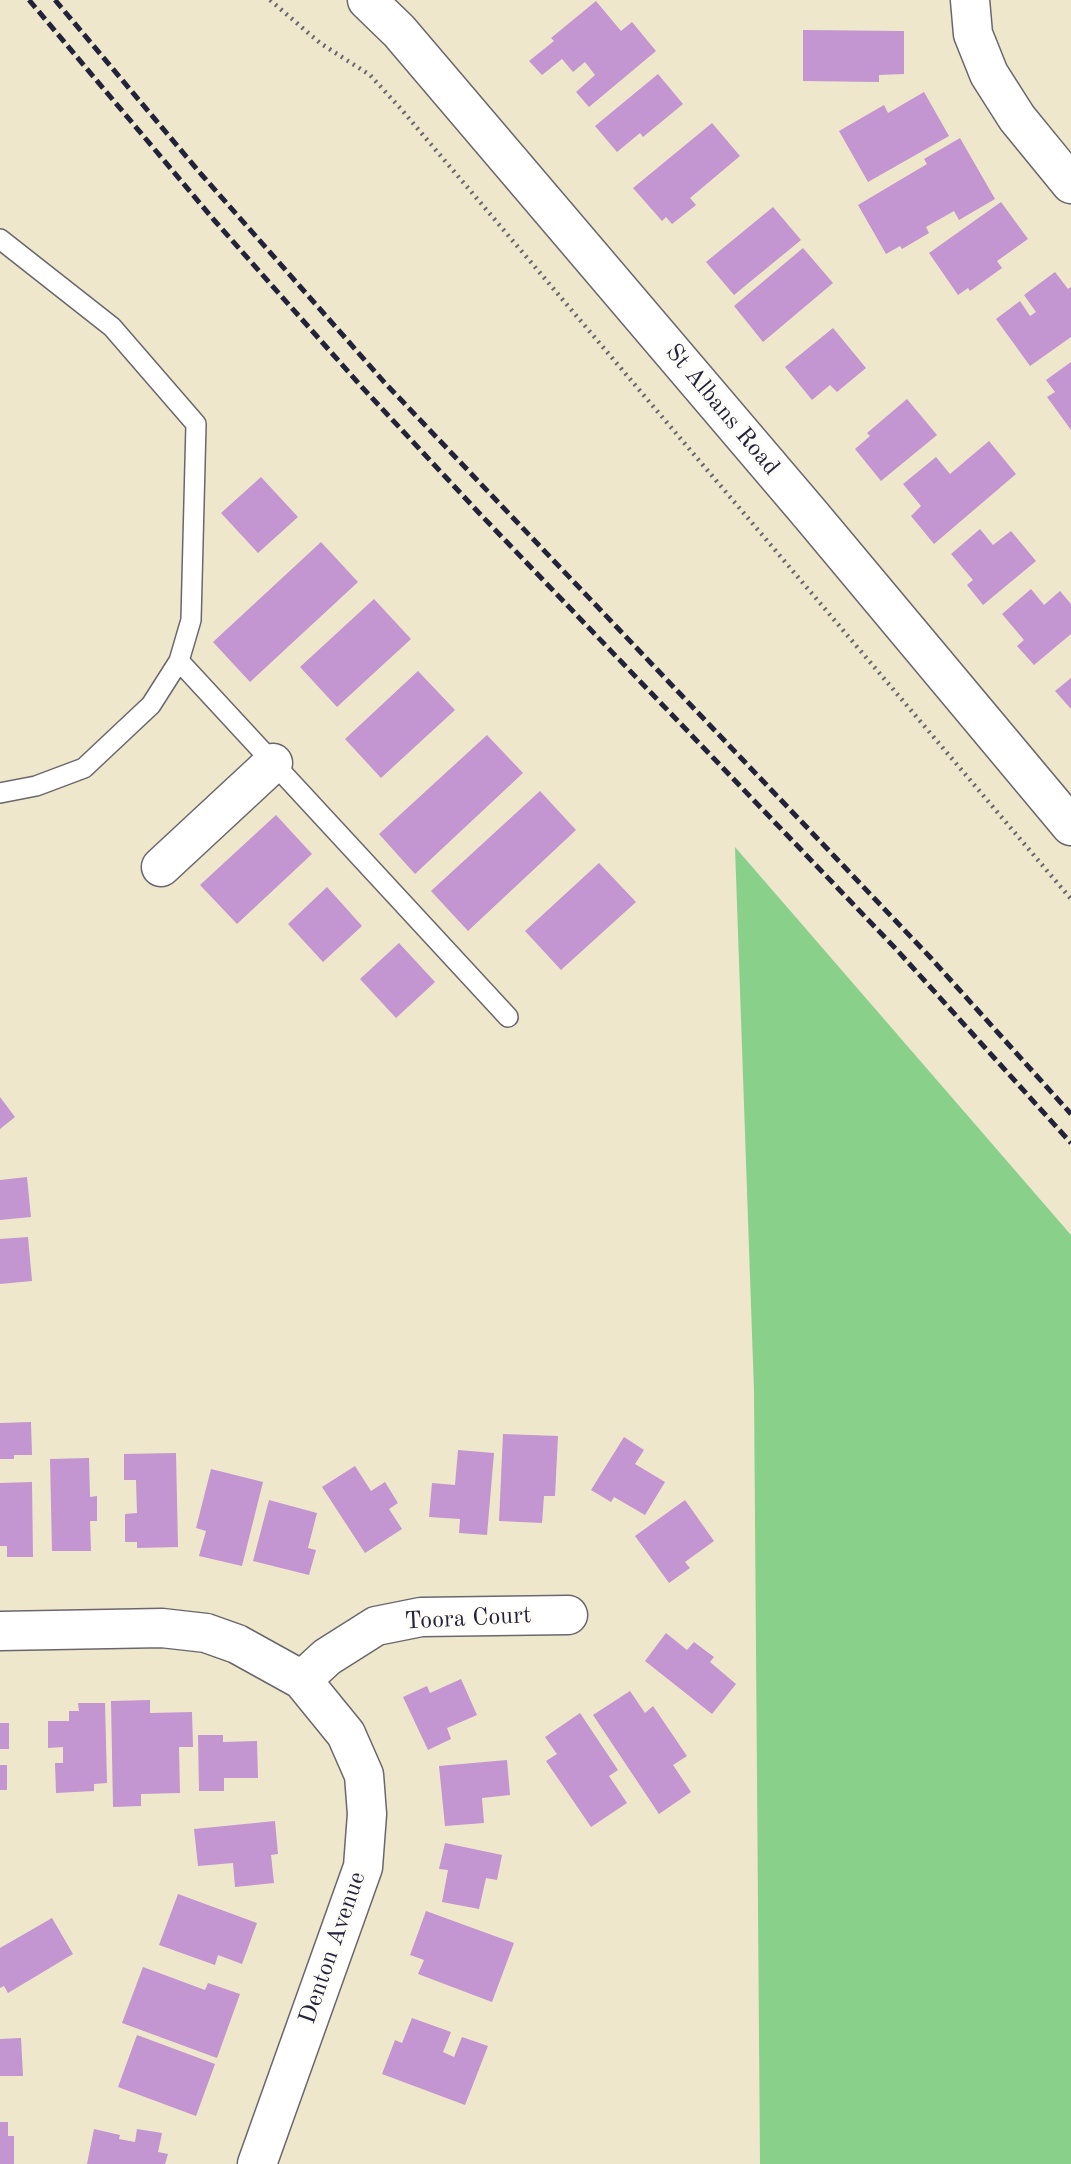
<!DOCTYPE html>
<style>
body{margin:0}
canvas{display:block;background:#eee7cb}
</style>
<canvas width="1071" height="2164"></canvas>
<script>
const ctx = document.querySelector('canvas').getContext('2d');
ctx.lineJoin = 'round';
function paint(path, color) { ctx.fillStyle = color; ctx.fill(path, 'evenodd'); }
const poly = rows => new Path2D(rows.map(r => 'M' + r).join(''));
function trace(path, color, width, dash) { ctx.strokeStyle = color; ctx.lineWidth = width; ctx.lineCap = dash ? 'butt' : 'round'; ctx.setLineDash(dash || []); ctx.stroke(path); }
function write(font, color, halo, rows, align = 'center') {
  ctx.font = font + ' "Old Standard TT",serif'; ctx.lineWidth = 6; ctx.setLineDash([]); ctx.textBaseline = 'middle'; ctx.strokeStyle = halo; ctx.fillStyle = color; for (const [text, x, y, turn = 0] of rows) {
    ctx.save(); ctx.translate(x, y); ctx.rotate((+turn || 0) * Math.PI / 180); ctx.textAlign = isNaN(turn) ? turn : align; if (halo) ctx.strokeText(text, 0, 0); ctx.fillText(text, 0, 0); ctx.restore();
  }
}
paint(poly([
 [735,847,1071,1235,1071,2164,760,2164,754,1391]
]), '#89d08b');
paint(poly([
 [596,1,621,31,632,22,656,51,589,107,576,92,595,75,585,62,573,72,562,59,542,75,529,61,554,41,551,38],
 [803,30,904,31,904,74,879,75,879,82,803,81],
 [658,74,683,104,643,137,640,133,617,152,595,126],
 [924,92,949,136,868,182,839,131,884,105,888,113],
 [712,123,740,156,690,198,696,205,672,224,666,217,662,221,633,188],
 [960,138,995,199,959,220,954,211,926,227,929,233,902,249,900,246,886,254,858,205,927,164,924,159],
 [1001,202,1028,239,997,261,1002,268,970,291,968,288,958,295,929,253],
 [773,207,801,240,734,295,706,262],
 [803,248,833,283,763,342,734,306],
 [1055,272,1068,289,1071,287,1071,337,1030,366,996,319,1020,301,1030,316,1036,312,1024,295],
 [833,328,866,368,837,392,830,385,812,400,785,367],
 [1071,362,1071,430,1047,397,1055,392,1046,380],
 [907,399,937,435,881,481,855,449,870,436,867,433],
 [989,441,1016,474,934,544,911,516,921,506,903,484,936,457,950,474],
 [261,477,298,517,258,553,221,513],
 [980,529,993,545,1011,531,1036,561,983,605,967,585,973,580,951,554],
 [321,542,358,582,250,682,213,642],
 [1031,589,1044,605,1060,591,1071,604,1071,634,1034,665,1017,646,1024,640,1002,614],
 [374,599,411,639,337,707,300,667],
 [418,671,455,710,381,778,345,739],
 [1071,678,1071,709,1055,691],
 [487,735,523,773,415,874,379,834],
 [540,791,576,830,468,931,431,891],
 [276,815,312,854,237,924,200,885],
 [599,863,636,902,561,970,525,931],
 [327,887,362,926,323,962,288,924],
 [399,943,435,982,396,1018,360,979],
 [0,1097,15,1117,0,1129],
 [27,1177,31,1217,0,1220,0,1180],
 [28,1237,32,1281,0,1284,0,1239],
 [31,1422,32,1455,14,1455,14,1459,0,1459,0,1423],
 [503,1434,558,1436,555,1496,544,1496,542,1523,499,1521],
 [624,1437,644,1450,635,1464,665,1482,645,1515,614,1497,611,1502,591,1490],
 [458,1450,494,1453,487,1535,459,1533,460,1519,429,1517,432,1483,455,1485],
 [176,1453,178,1547,137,1548,137,1542,125,1542,125,1514,137,1513,136,1480,124,1480,124,1454],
 [89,1458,90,1497,97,1496,97,1521,90,1521,91,1551,52,1551,50,1459],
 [355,1466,371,1491,385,1482,398,1503,389,1509,402,1529,365,1553,322,1487],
 [211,1469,263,1482,242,1566,199,1556,206,1531,196,1528],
 [32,1482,33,1557,7,1557,7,1546,0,1546,0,1483],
 [269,1500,317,1513,308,1548,316,1550,309,1575,253,1561],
 [685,1500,714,1541,685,1562,690,1568,669,1583,635,1536],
 [666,1633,687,1650,694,1642,714,1657,710,1662,736,1684,712,1714,645,1661],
 [461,1679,477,1715,447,1728,451,1739,428,1750,403,1697,427,1686,430,1693],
 [630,1691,645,1713,653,1706,687,1756,673,1765,691,1792,659,1814,593,1715],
 [150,1700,150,1713,192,1712,193,1747,179,1747,180,1793,141,1794,141,1806,113,1807,111,1701],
 [78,1703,105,1703,107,1783,94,1784,94,1791,56,1793,55,1763,63,1763,63,1747,48,1748,48,1721,69,1721,69,1711,79,1711],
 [580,1713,618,1770,609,1776,627,1803,591,1827,546,1761,557,1754,545,1737],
 [0,1723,9,1723,9,1749,0,1749],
 [198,1735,223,1735,223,1742,257,1741,258,1778,224,1778,224,1791,199,1791],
 [507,1760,510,1795,482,1798,484,1823,445,1826,439,1766],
 [0,1765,7,1765,7,1790,0,1790],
 [275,1821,278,1854,271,1855,274,1883,235,1887,233,1863,198,1866,194,1829],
 [445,1843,502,1855,497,1880,486,1878,479,1909,442,1902,448,1870,439,1869],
 [178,1894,257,1923,242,1964,218,1955,215,1965,159,1945],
 [426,1911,514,1943,492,2002,418,1974,424,1960,410,1955],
 [52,1918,73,1954,8,1993,4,1986,0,1988,0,1948],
 [143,1967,205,1990,208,1983,240,1994,217,2058,122,2023],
 [412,2018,451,2032,443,2052,454,2057,462,2037,488,2046,465,2105,382,2074,395,2040,402,2043],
 [137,2035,215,2064,196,2116,118,2087],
 [21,2038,23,2076,0,2076,0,2039],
 [0,2122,8,2122,8,2136,14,2136,14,2164,0,2164],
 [94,2129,120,2135,119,2139,135,2142,137,2129,162,2133,158,2152,168,2154,165,2164,87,2164]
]), '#c395d1');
const service = poly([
 [0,239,112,327,196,424,191,620,179,661,508,1017],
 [0,793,36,786,84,768,151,705,179,661]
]);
const minor = poly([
 [970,0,973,34,989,74,1017,118,1071,184],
 [161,867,273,763],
 [0,1631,162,1628,206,1633,237,1644,302,1680,346,1734,364,1775,367,1814,363,1867,257,2164],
 [302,1680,327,1657,376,1626,421,1617,568,1615]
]);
const secondary = poly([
 [367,0,399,31,811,515,1071,826]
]);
trace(service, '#69676d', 22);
trace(minor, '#69676d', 41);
trace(secondary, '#69676d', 41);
trace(poly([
 [270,0,320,43,370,75,401,109,1071,899]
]), '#69676d', 4.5, [2, 5]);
trace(service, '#fff', 19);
trace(minor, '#fff', 38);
trace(secondary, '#fff', 38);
trace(poly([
 [29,0,214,220,360,385,480,514,896,949,1071,1143],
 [55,0,201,174,385,383,929,956,1071,1114]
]), '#22223b', 5, [10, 5]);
write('24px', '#22223b', '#fdfcf7', [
 ["St Albans Road",722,410,50],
 ["Toora Court",468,1619,-3],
 ["Denton Avenue",333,1948,-71]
]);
</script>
